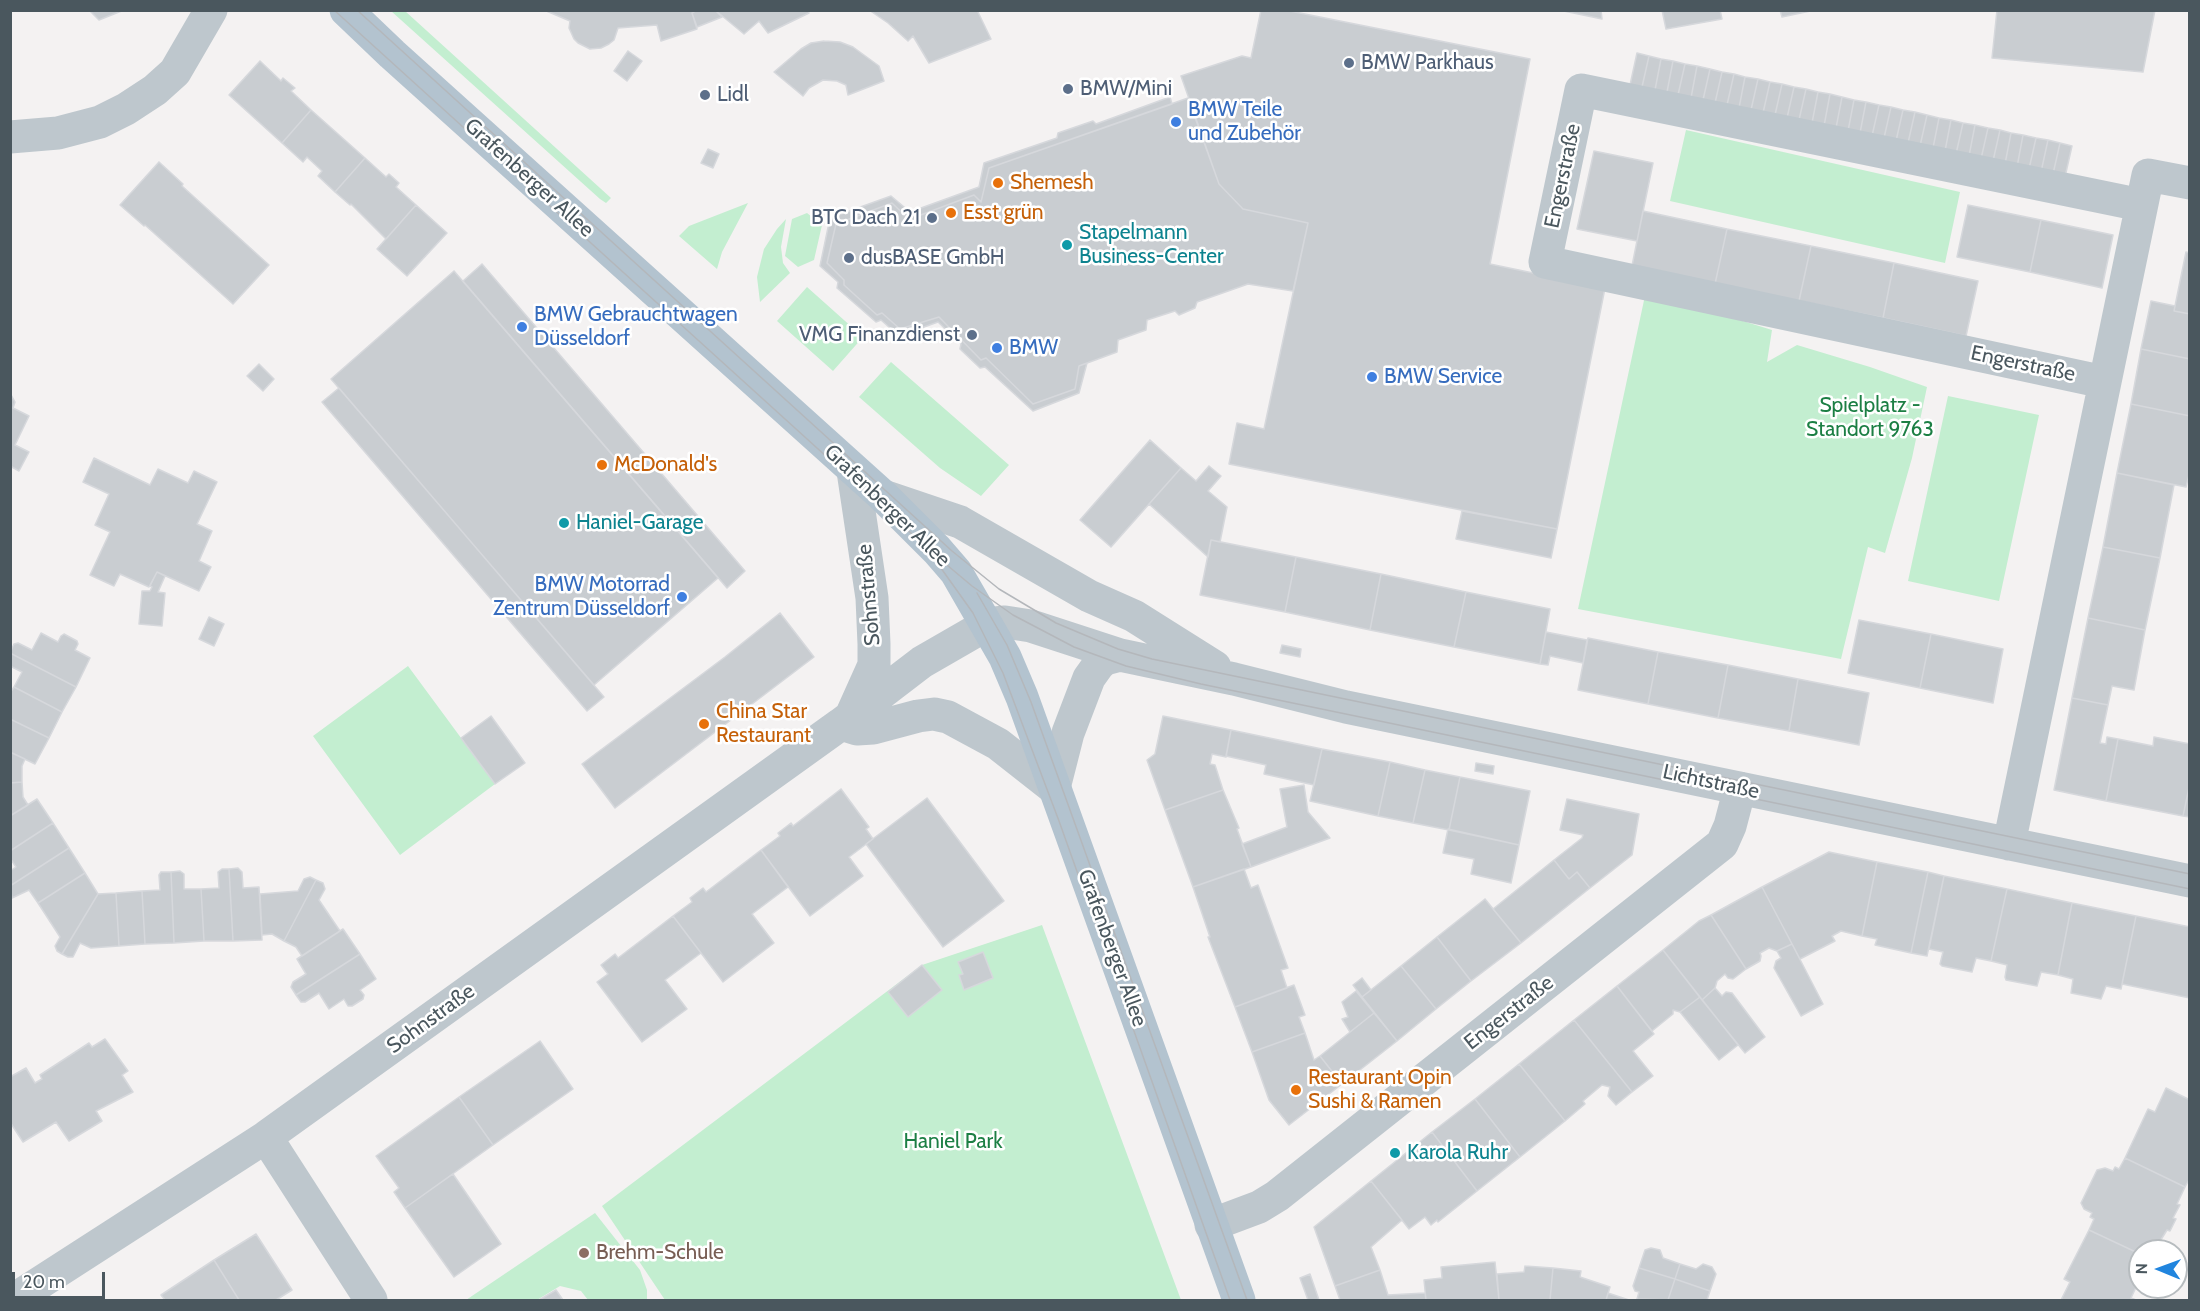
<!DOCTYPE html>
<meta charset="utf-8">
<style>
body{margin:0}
#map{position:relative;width:2200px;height:1311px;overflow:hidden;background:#f4f2f2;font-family:Cabin,sans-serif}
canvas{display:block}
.frame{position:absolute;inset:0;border:12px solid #4a575e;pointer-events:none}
.north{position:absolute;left:2128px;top:1239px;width:60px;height:60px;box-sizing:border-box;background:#fff;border:2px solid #b7bcbf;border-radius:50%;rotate:271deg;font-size:16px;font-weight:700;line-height:24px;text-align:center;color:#4a575e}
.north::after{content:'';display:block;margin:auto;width:21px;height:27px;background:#2185de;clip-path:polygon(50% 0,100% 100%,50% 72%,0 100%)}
.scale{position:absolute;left:12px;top:1272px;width:93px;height:27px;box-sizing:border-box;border:3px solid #4a575e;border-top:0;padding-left:8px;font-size:18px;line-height:21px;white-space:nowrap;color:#4a575e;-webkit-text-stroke:4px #fff;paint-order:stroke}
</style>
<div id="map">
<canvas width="2200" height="1311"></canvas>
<div class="frame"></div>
<div class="north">N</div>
<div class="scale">20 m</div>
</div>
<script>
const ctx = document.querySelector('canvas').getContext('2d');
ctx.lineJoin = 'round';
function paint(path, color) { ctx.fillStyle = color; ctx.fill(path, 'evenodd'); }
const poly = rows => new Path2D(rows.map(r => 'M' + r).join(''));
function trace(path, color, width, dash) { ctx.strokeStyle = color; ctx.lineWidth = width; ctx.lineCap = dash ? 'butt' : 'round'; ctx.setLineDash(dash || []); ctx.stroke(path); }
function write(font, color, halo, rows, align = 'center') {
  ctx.font = font + ' Cabin,sans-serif'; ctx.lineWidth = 5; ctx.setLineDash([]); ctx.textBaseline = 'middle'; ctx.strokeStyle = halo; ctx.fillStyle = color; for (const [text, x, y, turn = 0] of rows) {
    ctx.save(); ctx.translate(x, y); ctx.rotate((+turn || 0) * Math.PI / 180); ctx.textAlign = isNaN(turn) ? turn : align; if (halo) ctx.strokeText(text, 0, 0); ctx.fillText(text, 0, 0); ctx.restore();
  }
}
paint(poly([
 [391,11,405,11,611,198,606,203,600,199],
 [1686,130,1960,192,1945,263,1670,201],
 [748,203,722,252,717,269,679,236,689,226],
 [807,213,822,225,814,260,798,267,785,256,792,219],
 [786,219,781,247,783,263,790,273,760,302,757,277,764,249,777,229],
 [807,287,863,337,833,371,777,321],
 [1646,291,1772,330,1767,362,1797,345,1870,367,1927,387,1912,458,1885,553,1868,547,1841,659,1578,609],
 [891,362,1009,465,981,496,940,468,859,397],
 [1948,396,2039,415,1999,601,1908,581],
 [408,666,495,784,400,855,313,736],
 [1042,925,1181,1300,665,1300,602,1206,922,965],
 [595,1213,640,1270,647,1290,647,1300,588,1300,581,1291,560,1286,537,1300,466,1300]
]), '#c3eed0');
const building = poly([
 [89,10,124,10,99,20,89,10],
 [544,10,697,10,692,13,697,29,661,41,657,25,618,28,614,40,609,44,601,48,590,49,578,43,574,39,569,28,570,21,544,10],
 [697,10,715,10,722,17,697,27,692,13,697,10],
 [715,10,808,10,809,13,768,33,759,21,744,34,715,10],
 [869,10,977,10,991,39,929,63,913,36,908,41,888,23,869,10],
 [1261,10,1285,10,1530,59,1490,264,1605,288,1557,529,1229,464,1237,423,1264,429,1308,223,1243,209,1219,184,1181,76,1242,56,1251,58,1261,10],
 [1559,10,1601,10,1602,19,1559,10],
 [1662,10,1720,10,1722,19,1666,29,1662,10],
 [1780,10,1815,10,1782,17,1780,10],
 [1997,10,2155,10,2143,72,1992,58,1997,10],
 [824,41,840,42,853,47,879,66,884,81,848,95,846,85,837,81,823,80,809,88,803,96,774,72,801,49,811,43,824,41],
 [628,51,642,61,627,81,614,71,628,51],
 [1637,53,1649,56,1642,87,1630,85,1637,53],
 [1649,56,1661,59,1655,90,1642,87,1649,56],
 [1661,59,1673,61,1667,92,1655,90,1661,59],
 [260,61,281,81,283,78,295,88,291,91,311,110,282,143,229,95,260,61],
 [1673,61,1685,64,1678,95,1667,92,1673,61],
 [1685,64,1697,66,1691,98,1678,95,1685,64],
 [1697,66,1710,69,1703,100,1691,98,1697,66],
 [1710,69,1722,72,1715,103,1703,100,1710,69],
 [1722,72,1734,74,1727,105,1715,103,1722,72],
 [1734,74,1745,77,1739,108,1727,105,1734,74],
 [1745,77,1758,79,1751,110,1739,108,1745,77],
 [1758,79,1770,82,1763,113,1751,110,1758,79],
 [1770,82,1782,84,1775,115,1763,113,1770,82],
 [1782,84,1794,87,1787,118,1775,115,1782,84],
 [1794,87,1806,89,1799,120,1787,118,1794,87],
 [1806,89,1818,92,1812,123,1799,120,1806,89],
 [1818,92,1830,94,1824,126,1812,123,1818,92],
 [1830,94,1842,97,1836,128,1824,126,1830,94],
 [1170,97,1172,104,989,168,981,202,974,195,918,216,916,226,892,203,836,224,827,263,844,280,844,285,877,315,882,313,900,329,939,317,981,360,986,358,1033,404,1075,389,1079,366,1087,363,1079,393,1033,411,985,367,980,368,960,349,961,344,938,322,899,336,881,320,876,322,837,288,838,282,820,266,830,218,891,196,910,212,979,187,984,163,1057,138,1058,133,1093,121,1096,124,1170,97],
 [1842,97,1854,100,1848,131,1836,128,1842,97],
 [1188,98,1219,184,1243,209,1308,223,1293,291,1248,284,1197,302,1195,308,1179,315,1175,311,1147,320,1146,330,1118,340,1117,352,1079,366,1075,389,1033,404,986,358,981,360,939,317,900,329,882,313,877,315,844,285,844,280,827,263,836,224,892,203,916,226,918,216,974,195,981,202,989,168,1188,98],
 [1854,100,1866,102,1860,133,1848,131,1854,100],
 [1866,102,1879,105,1872,136,1860,133,1866,102],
 [1879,105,1891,107,1884,138,1872,136,1879,105],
 [1891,107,1903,110,1896,141,1884,138,1891,107],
 [311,110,365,158,335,192,318,176,322,171,307,157,303,162,282,143,311,110],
 [1903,110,1915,112,1908,143,1896,141,1903,110],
 [1915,112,1927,115,1920,146,1908,143,1915,112],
 [1927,115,1939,118,1933,148,1920,146,1927,115],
 [1939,118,1951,120,1945,151,1933,148,1939,118],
 [1951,120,1963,123,1956,154,1945,151,1951,120],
 [1963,123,1975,125,1969,156,1956,154,1963,123],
 [1975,125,1988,128,1981,159,1969,156,1975,125],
 [1988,128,2000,130,1993,161,1981,159,1988,128],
 [2000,130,2011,133,2005,164,1993,161,2000,130],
 [2011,133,2023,135,2017,167,2005,164,2011,133],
 [2023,135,2036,138,2029,169,2017,167,2023,135],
 [2036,138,2048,140,2041,172,2029,169,2036,138],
 [2048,140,2060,143,2053,174,2041,172,2048,140],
 [2060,143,2072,146,2065,177,2053,174,2060,143],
 [708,149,719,154,713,168,701,163,708,149],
 [1594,151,1653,163,1637,241,1577,229,1594,151],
 [365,158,386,177,389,174,399,183,396,187,416,205,386,239,351,204,350,205,335,192,365,158],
 [159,162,183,184,182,186,269,265,233,304,145,225,144,226,120,205,159,162],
 [416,205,447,233,407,276,377,249,416,205],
 [1968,205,2041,220,2030,272,1957,257,1968,205],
 [1643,211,1727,229,1715,284,1632,266,1643,211],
 [2041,220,2113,235,2102,288,2030,272,2041,220],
 [1727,229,1811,246,1799,301,1715,284,1727,229],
 [1811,246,1894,263,1883,318,1799,301,1811,246],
 [2186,252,2190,253,2190,314,2174,311,2186,252],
 [1894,263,1978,281,1966,336,1883,318,1894,263],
 [482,264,745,571,727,588,463,281,482,264],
 [454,271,718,578,594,685,331,379,454,271],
 [2151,301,2175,306,2174,311,2190,314,2190,359,2141,349,2151,301],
 [2141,349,2190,359,2190,416,2131,404,2141,349],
 [259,364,274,379,263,391,247,376,259,364],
 [339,388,604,697,587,711,322,402,339,388],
 [10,393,15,402,13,408,29,416,15,445,29,452,19,471,12,467,10,471,10,393],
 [2131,404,2190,416,2190,471,2186,487,2117,473,2131,404],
 [1150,440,1181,468,1111,547,1080,520,1150,440],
 [94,458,150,485,158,469,188,483,194,471,217,482,197,524,212,531,199,561,211,567,199,591,157,572,149,587,120,574,114,586,90,575,110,532,95,525,109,494,83,482,94,458],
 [1209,466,1221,476,1208,491,1227,507,1220,542,1211,540,1208,557,1149,504,1181,468,1196,481,1209,466],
 [2117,473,2174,485,2160,558,2103,547,2117,473],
 [1462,511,1557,529,1551,558,1456,539,1462,511],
 [1211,540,1296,557,1285,612,1200,595,1211,540],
 [2103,547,2160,558,2145,630,2088,618,2103,547],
 [1296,557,1381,574,1370,630,1285,612,1296,557],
 [157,572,165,576,158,592,165,593,162,626,139,624,142,591,150,591,152,587,150,586,157,572],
 [1381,574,1466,592,1454,647,1370,630,1381,574],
 [1466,592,1550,609,1540,664,1454,647,1466,592],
 [780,613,814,657,615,808,582,764,725,657,780,613],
 [209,617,224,624,214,646,199,639,209,617],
 [2088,618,2145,630,2134,690,2112,686,2108,705,2072,698,2088,618],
 [1859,620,1931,634,1920,688,1848,673,1859,620],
 [1546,632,1587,640,1583,663,1550,656,1548,665,1540,664,1546,632],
 [41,633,58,642,61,636,64,634,77,641,78,644,75,650,90,658,76,687,10,653,14,644,18,643,32,650,41,633],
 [1931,634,2003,649,1993,703,1920,688,1931,634],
 [1588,638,1658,652,1648,704,1578,690,1588,638],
 [1282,645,1301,649,1300,657,1280,653,1282,645],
 [1658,652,1728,665,1718,718,1648,704,1658,652],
 [10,653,76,687,62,712,14,687,22,672,10,666,10,653],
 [1728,665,1798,679,1789,731,1718,718,1728,665],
 [1798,679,1869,693,1859,745,1789,731,1798,679],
 [14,687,62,712,49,738,10,719,10,693,14,687],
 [2072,698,2108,705,2100,743,2106,744,2107,737,2118,739,2106,801,2054,790,2072,698],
 [491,716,525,763,495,784,461,738,491,716],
 [1163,716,1231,730,1226,757,1212,754,1210,764,1215,765,1223,790,1165,810,1147,760,1155,754,1163,716],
 [10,719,49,738,35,764,10,752,10,719],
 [1231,730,1322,749,1314,785,1264,774,1266,765,1226,756,1231,730],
 [2154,737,2190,744,2190,783,2183,816,2106,801,2118,739,2153,746,2154,737],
 [1322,749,1390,762,1378,816,1310,801,1322,749],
 [10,752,25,759,22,766,22,782,10,783,10,752],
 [1390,762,1425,770,1413,823,1378,816,1390,762],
 [1476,763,1494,766,1493,774,1475,771,1476,763],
 [1425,770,1460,777,1449,830,1413,823,1425,770],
 [1460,777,1530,791,1519,845,1449,830,1460,777],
 [22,782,23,797,28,805,10,816,10,783,22,782],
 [2190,783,2190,817,2183,816,2190,783],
 [1304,785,1308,812,1330,838,1251,867,1242,844,1287,827,1280,789,1304,785],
 [841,789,869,827,866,829,873,839,849,857,863,876,810,916,761,850,780,836,778,833,791,823,793,826,841,789],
 [1223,790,1239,828,1237,829,1251,867,1193,887,1165,810,1223,790],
 [927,798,1004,901,943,947,866,844,927,798],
 [37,799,53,823,10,851,10,816,37,799],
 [1567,799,1639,814,1632,855,1590,888,1577,872,1569,879,1554,860,1582,838,1583,835,1560,830,1567,799],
 [53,823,69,848,10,886,10,871,16,867,10,858,10,851,53,823],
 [1448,829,1519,845,1511,883,1471,874,1474,859,1443,853,1448,829],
 [69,848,85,873,38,903,29,890,12,898,10,886,69,848],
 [761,850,788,887,752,914,774,943,723,982,673,916,692,902,690,898,703,888,706,892,761,850],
 [1829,852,1877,862,1862,936,1841,931,1832,936,1835,941,1800,959,1762,887,1829,852],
 [1554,860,1569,879,1577,872,1590,888,1521,943,1493,909,1554,860],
 [1877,862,1928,872,1911,953,1875,945,1877,939,1862,936,1877,862],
 [238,868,242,872,243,888,259,887,262,940,233,941,229,869,238,868],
 [222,869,229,869,233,941,204,941,201,889,219,888,218,872,222,869],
 [1244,869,1251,888,1258,885,1288,968,1281,970,1287,988,1235,1007,1208,937,1210,937,1193,887,1244,869],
 [180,871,184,874,184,889,201,889,204,941,174,943,171,872,180,871],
 [161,872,171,872,174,943,145,944,142,891,160,890,159,875,161,872],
 [1928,872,1944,876,1927,956,1911,953,1928,872],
 [85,873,98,894,62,954,57,951,55,946,60,937,38,903,85,873],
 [1944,876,2007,889,1991,961,1976,958,1972,972,1942,966,1940,964,1943,952,1929,949,1944,876],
 [310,877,316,880,284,941,272,934,262,935,260,894,298,891,304,879,310,877],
 [316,880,323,883,325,889,319,900,340,931,302,956,296,947,284,941,316,880],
 [1762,887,1792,944,1777,951,1769,948,1760,953,1761,956,1760,961,1746,969,1711,915,1762,887],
 [2007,889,2072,903,2058,975,2041,972,2037,986,2006,980,2005,977,2007,965,1991,961,2007,889],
 [142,891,145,944,119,946,116,893,142,891],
 [116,893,119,946,91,948,80,943,73,957,68,957,62,954,98,894,116,893],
 [1485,899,1521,943,1471,981,1437,937,1485,899],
 [2072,903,2136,916,2121,989,2106,986,2101,999,2071,993,2073,979,2058,975,2072,903],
 [1711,915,1746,969,1733,979,1728,978,1725,974,1717,981,1715,988,1702,1000,1663,950,1699,921,1711,915],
 [673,916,701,953,665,980,687,1009,642,1042,597,982,608,974,601,965,615,954,618,958,673,916],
 [2136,916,2190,927,2190,998,2122,984,2136,916],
 [343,929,360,954,296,995,291,987,293,982,306,974,297,959,343,929],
 [1437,937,1471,981,1436,1009,1401,966,1437,937],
 [1792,944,1823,1004,1801,1016,1774,968,1776,961,1781,958,1777,951,1792,944],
 [1663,950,1700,997,1680,1012,1673,1010,1673,1014,1652,1031,1617,986,1663,950],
 [983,952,993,978,964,990,959,975,963,974,958,962,983,952],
 [360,954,376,979,360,990,364,995,363,999,352,1006,348,1006,344,999,329,1009,319,993,305,1002,301,1002,296,995,360,954],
 [922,965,942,990,908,1017,888,992,922,965],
 [1401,966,1436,1009,1397,1041,1362,997,1401,966],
 [1362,978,1371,990,1362,997,1353,985,1362,978],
 [1294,985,1305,1015,1299,1017,1305,1033,1252,1052,1235,1007,1294,985],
 [1617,986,1654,1034,1633,1051,1653,1076,1632,1092,1574,1020,1617,986],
 [1715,988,1722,996,1726,992,1732,993,1765,1037,1745,1053,1702,1000,1715,988],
 [1356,991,1374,1013,1350,1032,1342,1019,1348,1017,1342,1002,1356,991],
 [1700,997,1738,1045,1719,1060,1680,1012,1700,997],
 [1374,1013,1397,1041,1342,1084,1320,1056,1374,1013],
 [1574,1020,1632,1092,1616,1105,1608,1096,1610,1087,1602,1085,1583,1101,1585,1104,1565,1121,1519,1064,1574,1020],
 [1305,1033,1314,1060,1320,1056,1342,1084,1289,1125,1269,1100,1252,1052,1305,1033],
 [105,1039,128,1071,122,1075,133,1092,96,1111,102,1121,69,1141,56,1122,23,1142,10,1122,10,1077,26,1068,35,1083,42,1079,40,1075,89,1043,92,1047,105,1039],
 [540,1041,573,1089,493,1145,459,1097,540,1041],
 [1519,1064,1565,1121,1520,1157,1475,1099,1519,1064],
 [2166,1088,2190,1100,2190,1178,2185,1187,2125,1158,2148,1109,2155,1112,2166,1088],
 [459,1097,493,1145,405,1208,394,1192,399,1188,376,1156,459,1097],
 [1475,1099,1520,1157,1477,1191,1432,1132,1475,1099],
 [1432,1132,1477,1191,1438,1222,1437,1220,1431,1225,1425,1217,1409,1229,1371,1181,1432,1132],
 [2125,1158,2185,1187,2177,1204,2180,1205,2173,1218,2176,1219,2170,1231,2167,1230,2154,1251,2140,1251,2140,1254,2089,1230,2094,1219,2090,1217,2092,1213,2084,1209,2081,1203,2097,1170,2105,1168,2113,1171,2115,1167,2119,1169,2125,1158],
 [453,1174,501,1244,454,1277,405,1208,453,1174],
 [1371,1181,1402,1220,1371,1247,1380,1270,1335,1286,1314,1227,1371,1181],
 [2089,1230,2140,1254,2140,1279,2131,1298,2136,1300,2061,1300,2070,1282,2064,1279,2089,1230],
 [256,1234,292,1290,276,1300,239,1300,214,1260,256,1234],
 [1651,1248,1660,1250,1663,1258,1680,1264,1675,1279,1639,1268,1645,1250,1651,1248],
 [214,1260,239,1300,165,1300,161,1295,214,1260],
 [1495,1262,1499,1300,1426,1300,1424,1280,1442,1278,1441,1267,1495,1262],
 [1680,1264,1696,1269,1703,1264,1712,1267,1716,1274,1710,1291,1675,1279,1680,1264],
 [1525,1266,1553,1268,1550,1300,1499,1300,1497,1274,1524,1272,1525,1266],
 [1553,1268,1581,1271,1580,1277,1610,1287,1606,1300,1550,1300,1553,1268],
 [1639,1268,1675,1279,1668,1300,1637,1299,1639,1292,1635,1291,1633,1286,1639,1268],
 [1380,1270,1388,1295,1425,1293,1426,1300,1340,1300,1335,1286,1380,1270],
 [1310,1274,1319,1300,1308,1300,1300,1278,1310,1274],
 [1675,1279,1710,1291,1707,1300,1668,1300,1675,1279],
 [556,1290,563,1300,539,1300,556,1290],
 [1608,1293,1629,1300,1640,1300,1606,1300,1608,1293]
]);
paint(building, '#c9cdd1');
trace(building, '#d6d8dc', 1.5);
trace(poly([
 [10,137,58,133,100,122,126,109,155,90,175,72,211,10],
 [2104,382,1545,262,1581,90,2141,205],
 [883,496,960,522,1089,596,1134,616,1215,667],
 [852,714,874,665,874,644,872,598,853,471],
 [841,724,857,729,873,728,918,716,934,714,948,717,998,744,1054,788,1068,733,1089,678,1099,664,1105,659,1120,655],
 [2009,844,2148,175,2190,183],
 [266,1137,371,1300],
 [1211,1225,1259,1207,1277,1196,1722,844,1730,826,1740,788],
 [13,1300,266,1137,841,724,922,662,981,628,995,623,1005,622,1031,626,1120,655,1234,679,1346,707,2190,881]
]), '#bec7cd', 33);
trace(poly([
 [346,10,392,54,883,496,937,550,956,572,1005,657,1022,697,1239,1300]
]), '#b3c3cf', 33);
trace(poly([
 [334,10,935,555,972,586,1013,615,1074,647,1126,666,1201,684,2190,889],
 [357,10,952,551,999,589,1056,623,1118,649,1152,659,2190,874],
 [938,564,973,613,1003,673,1059,821,1230,1300],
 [977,593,1007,645,1031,702,1247,1300]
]), '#b4b7bb', 1.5);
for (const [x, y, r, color] of [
 [1349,63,6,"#5c6f8a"],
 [1068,89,6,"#5c6f8a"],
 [705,95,6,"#5c6f8a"],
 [1176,122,6,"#3f7fe0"],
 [998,183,6,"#e8710a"],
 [951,213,6,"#e8710a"],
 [932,218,6,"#5c6f8a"],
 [1067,245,6,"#0f9aa8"],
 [849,258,6,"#5c6f8a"],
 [522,327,6,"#3f7fe0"],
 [972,335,6,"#5c6f8a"],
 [997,348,6,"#3f7fe0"],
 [1372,377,6,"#3f7fe0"],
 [602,465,6,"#e8710a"],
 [564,523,6,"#0f9aa8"],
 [682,597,6,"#3f7fe0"],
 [704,724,6,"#e8710a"],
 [1296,1090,6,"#e8710a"],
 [1395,1153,6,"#0f9aa8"],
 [584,1253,6,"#8d6e63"]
]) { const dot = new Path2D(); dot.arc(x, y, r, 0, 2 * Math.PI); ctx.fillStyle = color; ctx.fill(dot); trace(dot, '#fff', 2); }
write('21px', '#4e5e75', '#fff', [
 ["BMW Parkhaus",1361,63],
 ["BMW/Mini",1080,89],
 ["Lidl",717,95],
 ["BTC Dach 21",920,218,"right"],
 ["dusBASE GmbH",861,258],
 ["VMG Finanzdienst",960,335,"right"]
], 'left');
write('21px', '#366cbe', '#fff', [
 ["BMW Teile",1188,110],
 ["und Zubehör",1188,134],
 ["BMW Gebrauchtwagen",534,315],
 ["Düsseldorf",534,339],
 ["BMW",1009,348],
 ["BMW Service",1384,377],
 ["BMW Motorrad",670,585,"right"],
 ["Zentrum Düsseldorf",670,609,"right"]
], 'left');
write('21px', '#4a575e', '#fff', [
 ["Engerstraße",1563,176,-78],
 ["Grafenberger Allee",529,178,42],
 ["Engerstraße",2023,364,12],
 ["Grafenberger Allee",887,506,44],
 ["Sohnstraße",869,595,-95],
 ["Lichtstraße",1711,782,12],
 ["Grafenberger Allee",1112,948,70],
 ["Engerstraße",1509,1013,-38],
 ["Sohnstraße",431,1019,-36]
]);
write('21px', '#c56008', '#fff', [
 ["Shemesh",1010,183],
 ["Esst grün",963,213],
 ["McDonald's",614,465],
 ["China Star",716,712],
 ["Restaurant",716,736],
 ["Restaurant Opin",1308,1078],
 ["Sushi & Ramen",1308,1102]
], 'left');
write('21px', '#0d838f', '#fff', [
 ["Stapelmann",1079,233],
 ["Business-Center",1079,257],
 ["Haniel-Garage",576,523],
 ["Karola Ruhr",1407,1153]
], 'left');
write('21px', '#1c7f44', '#fff', [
 ["Spielplatz -",1870,406],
 ["Standort 9763",1870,430],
 ["Haniel Park",953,1142]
]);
write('21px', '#785e54', '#fff', [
 ["Brehm-Schule",596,1253]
], 'left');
</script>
